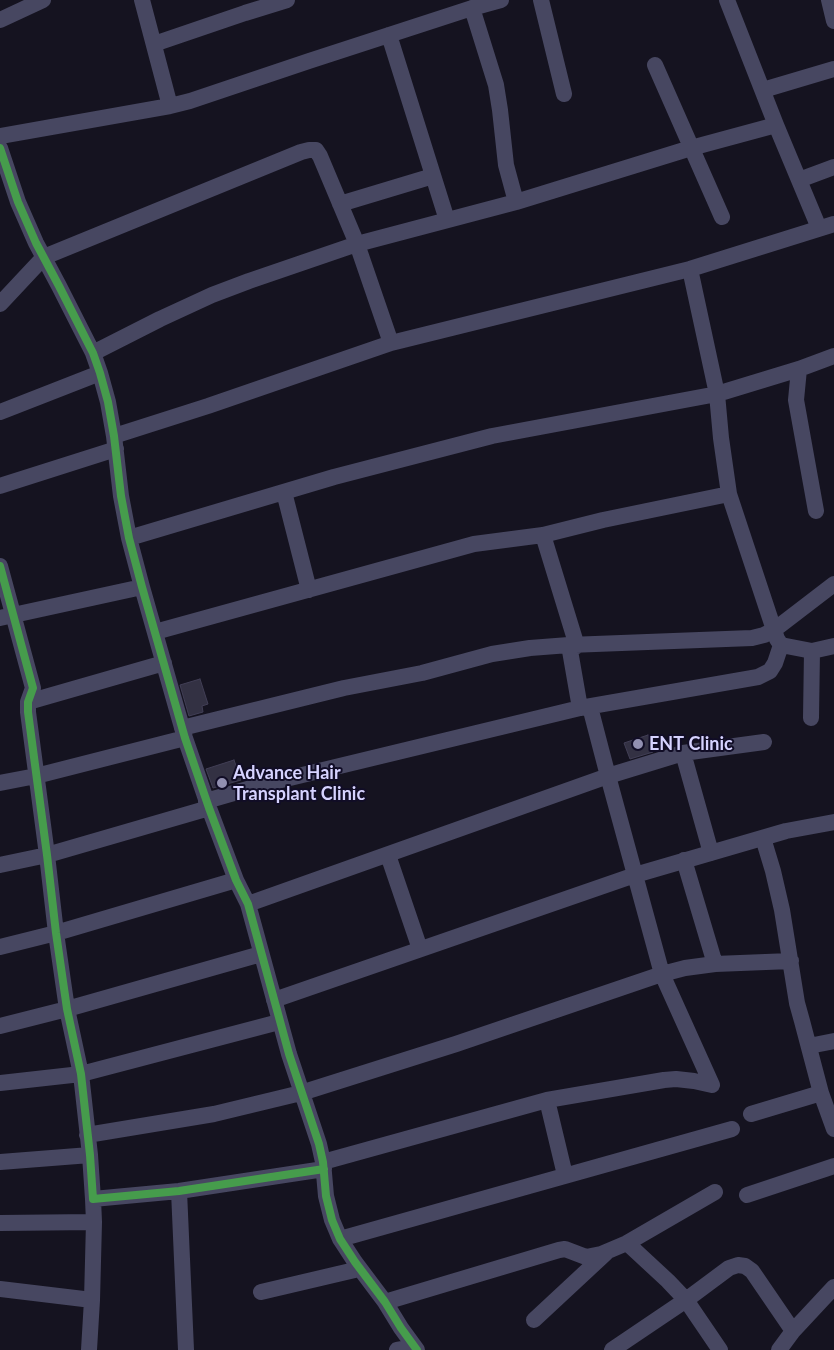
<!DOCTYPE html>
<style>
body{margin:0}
canvas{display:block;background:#151320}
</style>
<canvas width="834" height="1350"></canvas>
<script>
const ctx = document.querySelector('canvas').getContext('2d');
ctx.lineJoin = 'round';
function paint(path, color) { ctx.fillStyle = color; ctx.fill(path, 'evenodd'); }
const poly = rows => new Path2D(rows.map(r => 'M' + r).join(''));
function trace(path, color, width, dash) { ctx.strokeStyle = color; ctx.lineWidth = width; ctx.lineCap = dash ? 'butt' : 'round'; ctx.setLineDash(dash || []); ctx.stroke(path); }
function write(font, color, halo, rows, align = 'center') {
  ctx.font = font + ' Lato,sans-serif'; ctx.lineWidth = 4; ctx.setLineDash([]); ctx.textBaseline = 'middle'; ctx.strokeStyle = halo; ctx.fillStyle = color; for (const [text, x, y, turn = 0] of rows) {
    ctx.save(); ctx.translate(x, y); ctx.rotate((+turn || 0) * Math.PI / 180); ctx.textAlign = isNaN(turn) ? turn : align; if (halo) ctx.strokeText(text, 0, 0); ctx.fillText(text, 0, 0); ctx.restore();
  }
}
const building = poly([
 [200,679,208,704,202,706,203,712,189,716,180,685,200,679],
 [648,735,653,752,630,759,624,743,648,735],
 [234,760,241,780,213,788,206,769,234,760]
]);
paint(building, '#333143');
trace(building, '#413e55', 1);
trace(poly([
 [142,0,170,106],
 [541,0,564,94],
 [727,0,776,125,819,228],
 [829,0,834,21],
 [472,8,496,85,500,110,506,165,516,202],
 [0,20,43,0],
 [389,35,447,220],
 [154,44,245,13,287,0],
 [655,65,722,217],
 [763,90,834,69],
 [0,136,170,106,190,101,309,61,472,8,501,0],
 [0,148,18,202,36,243,59,286,93,353,100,373,108,402,114,436,121,496,129,538,142,587,185,738,209,808,236,880,248,904,289,1054,319,1144,323,1162,326,1196,332,1220,340,1239,355,1262,385,1302,401,1328,417,1350],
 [799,180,834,167],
 [340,204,433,176],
 [690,269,717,394,721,438,729,494,777,639,781,645,812,651,834,646],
 [0,304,44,257,301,152,309,150,316,150,320,156,357,244,391,343],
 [93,353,160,319,212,295,249,281,357,244,516,202,691,148,776,125],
 [799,369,796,400,816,511],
 [0,412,100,373],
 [114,436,208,406,391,343,690,269,834,224],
 [0,486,116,449],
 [284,492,309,590],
 [543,535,577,646],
 [129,538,334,477,492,436,717,394,799,369,834,356],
 [0,566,33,688,28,702,28,712,47,855,56,933,67,1009,81,1074,90,1155,93,1199,179,1191,324,1169],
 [0,618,142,587],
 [155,632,474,544,543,535,603,520,729,494],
 [569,645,580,708],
 [28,702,164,663],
 [811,718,812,651],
 [182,728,344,688,422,673,492,654,530,648,569,645,752,638,764,635,774,630,834,584],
 [683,753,711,853],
 [0,783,36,776,185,738],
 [206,801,265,784,580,708,758,677,770,671,775,663,781,645],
 [763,838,773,871,782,910,797,1003,802,1021,821,1093,834,1129],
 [388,855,420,949],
 [684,860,715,964],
 [0,865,47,855,209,808],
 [248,904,608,776,683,753,764,742],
 [0,947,56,933,236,880],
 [274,1000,635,875,786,831,834,822],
 [0,1026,67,1009,261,954],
 [809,1046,834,1041],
 [0,1083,81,1074,279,1022],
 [547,1100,565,1175],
 [751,1114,821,1093],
 [87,1135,214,1114,301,1093,456,1044,662,974,685,968,715,964,791,961],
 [0,1162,90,1155],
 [323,1162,547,1100,664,1080,676,1079,694,1081,712,1085,662,974,608,776,590,707],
 [179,1191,186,1350],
 [747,1195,834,1166],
 [0,1223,94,1222],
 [340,1239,732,1129],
 [627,1243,668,1281,686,1300,720,1350],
 [0,1289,92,1300],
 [261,1292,359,1269],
 [385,1302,559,1250,565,1249,586,1257,601,1254,627,1243,715,1192],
 [534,1320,606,1253],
 [89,1350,92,1300,94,1222,93,1199],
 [397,1350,414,1347],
 [612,1350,686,1300,729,1268,738,1265,745,1266,752,1271,793,1331],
 [779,1350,793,1331,834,1287]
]), '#474761', 16);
trace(poly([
 [0,148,18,202,36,243,59,286,93,353,100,373,108,402,114,436,121,496,129,538,142,587,185,738,209,808,236,880,248,904,289,1054,319,1144,323,1162,326,1196,332,1220,340,1239,355,1262,385,1302,401,1328,417,1350],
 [0,566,33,688,28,702,28,712,47,855,56,933,67,1009,81,1074,90,1155,93,1199,179,1191,324,1169]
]), '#469c4c', 8);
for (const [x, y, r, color] of [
 [638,744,6,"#9290b1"],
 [222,783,6,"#9290b1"]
]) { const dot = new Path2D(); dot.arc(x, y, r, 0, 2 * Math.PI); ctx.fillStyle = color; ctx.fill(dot); trace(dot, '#110d26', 2); }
write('bold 18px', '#d6d3ff', '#110d26', [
 ["ENT Clinic",649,744],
 ["Advance Hair",233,773],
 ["Transplant Clinic",233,794]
], 'left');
</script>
